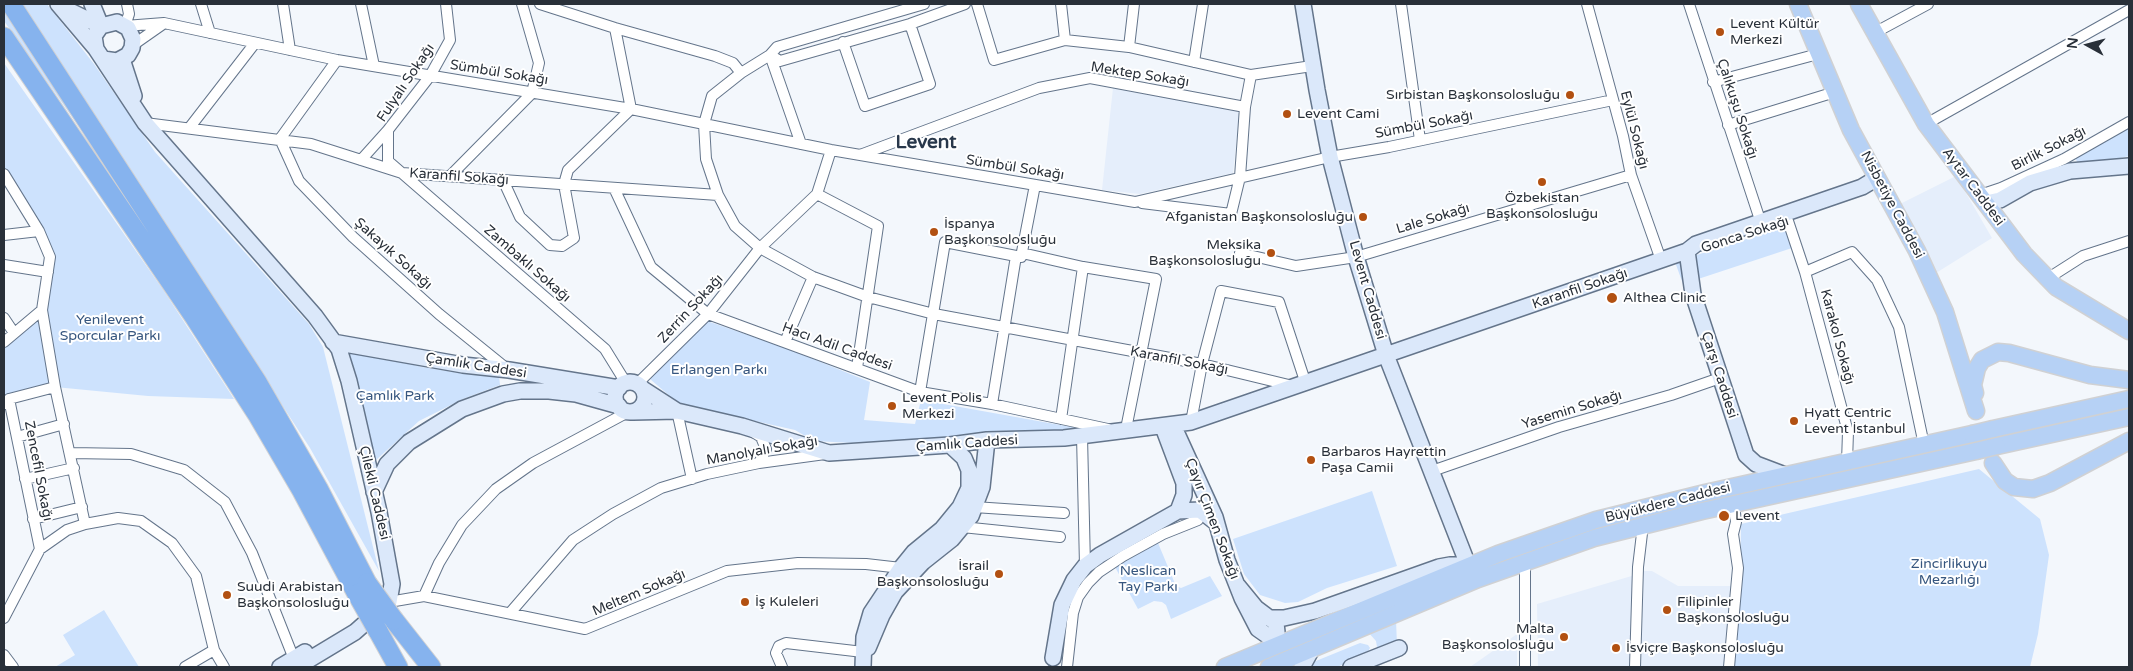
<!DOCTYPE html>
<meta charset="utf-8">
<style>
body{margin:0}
#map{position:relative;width:2133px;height:671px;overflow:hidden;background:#f3f7fc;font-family:"Varela Round",sans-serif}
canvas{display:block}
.frame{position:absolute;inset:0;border:5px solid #293039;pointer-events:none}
.north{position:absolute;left:2063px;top:20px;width:50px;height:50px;-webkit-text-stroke:4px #fff;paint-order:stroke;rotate:277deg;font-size:14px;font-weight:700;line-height:20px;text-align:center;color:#293039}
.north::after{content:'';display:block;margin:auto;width:18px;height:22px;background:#293039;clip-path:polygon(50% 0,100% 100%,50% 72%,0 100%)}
</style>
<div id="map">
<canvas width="2133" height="671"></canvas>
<div class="frame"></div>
<div class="north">N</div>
</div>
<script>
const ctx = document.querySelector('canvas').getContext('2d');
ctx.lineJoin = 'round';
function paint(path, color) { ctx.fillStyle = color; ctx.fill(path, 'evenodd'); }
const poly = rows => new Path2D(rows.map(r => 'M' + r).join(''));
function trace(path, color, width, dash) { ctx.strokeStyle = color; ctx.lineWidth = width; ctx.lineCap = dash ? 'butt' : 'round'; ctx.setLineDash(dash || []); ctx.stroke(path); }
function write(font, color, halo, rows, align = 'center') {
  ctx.font = font + ' "Varela Round",sans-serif'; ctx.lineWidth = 4; ctx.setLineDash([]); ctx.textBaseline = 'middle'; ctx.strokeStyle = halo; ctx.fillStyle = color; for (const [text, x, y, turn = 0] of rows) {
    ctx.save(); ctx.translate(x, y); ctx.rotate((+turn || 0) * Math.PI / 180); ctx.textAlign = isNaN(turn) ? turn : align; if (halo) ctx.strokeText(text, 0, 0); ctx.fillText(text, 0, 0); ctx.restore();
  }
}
paint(poly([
 [1113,88,1240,109,1233,173,1140,194,1102,190],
 [1956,176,1992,238,1936,273,1900,204],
 [1640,571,1652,571,1678,586,1734,586,1726,667,1636,667],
 [1635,575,1631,667,1538,667,1537,604],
 [1517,634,1517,667,1470,667]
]), '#e5eefb');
paint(poly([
 [21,4,47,4,94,64,155,152,309,324,323,347,379,571,310,448],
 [4,5,109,169,4,21],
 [4,63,164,291,234,399,148,396,55,387,4,405,4,342,42,310,50,257,4,175],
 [2129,128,2129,156,2080,167,2074,156],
 [1784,227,1792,248,1683,284,1675,262],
 [707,321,786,348,870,382,864,420,915,424,921,400,1088,430,872,444,814,441,795,430,679,404,650,379],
 [348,348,422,367,460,373,499,376,500,385,463,399,419,421,375,461],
 [1979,469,2040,519,2049,555,2038,634,2030,667,1734,667,1740,602,1741,524],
 [1372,491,1397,566,1327,588,1298,602,1285,603,1260,595,1244,574,1233,539],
 [1158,543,1176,586,1181,588,1210,576,1222,596,1171,619,1166,605,1162,602,1154,601,1138,609,1115,567],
 [104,610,139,667,55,667,75,655,63,635],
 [1396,620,1397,645,1378,653,1376,641,1368,632],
 [1360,643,1368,645,1370,648,1366,655,1337,667,1308,667,1311,663]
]), '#cde2fd');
const street = poly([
 [127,4,129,14,125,26,164,23,337,60,631,109,831,150,1135,202,1330,157,1389,147,1613,100],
 [201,4,210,33],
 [283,4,290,50],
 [361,4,374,66],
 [446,4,450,40,430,76,388,130,388,161,605,349,626,383],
 [540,4,615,28,715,56,733,63,741,73],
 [924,4,777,47,770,55,741,73,712,96,704,124,706,159,718,195,735,226,760,248,813,277,868,297,934,314,1202,364,1293,386],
 [977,4,994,60,1065,40,1061,4],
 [1134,4,1129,47,1251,75],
 [1401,4,1420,140],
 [1587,4,1623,136,1631,175,1661,260],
 [1689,4,1761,223],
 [1876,32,1928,4],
 [1065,40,1129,47],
 [843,42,865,106,930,84,910,24],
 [133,45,163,24],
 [770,55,780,61,910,24,965,4],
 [770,55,801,144],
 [337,60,280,139,299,181,353,237,439,314,507,369],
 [1194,62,1203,4],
 [1713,82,1818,54],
 [145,123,311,144,402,173,718,195],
 [1926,124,2129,10],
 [1728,125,1835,92],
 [190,127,255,43],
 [860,155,1039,88,1090,78,1245,107],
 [361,160,388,130],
 [4,174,39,231,50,257,42,310,55,387,85,524],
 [450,176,532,93,539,63,522,4],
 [503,180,520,217,550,245,562,246,574,238,564,184,568,170,631,109,615,28],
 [614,188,651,267,708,314,920,392,992,404,1108,429],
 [817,194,878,226,857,368],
 [1980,195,2001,188,2064,159,2129,122],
 [1142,203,1231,214,1240,177,1245,107,1251,75,1312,66],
 [1788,221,1805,272,1848,432,1847,462],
 [4,235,39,231],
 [1022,253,1083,267,1156,279,1126,429],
 [1240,253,1296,266,1356,257,1631,175],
 [1019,257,1021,257,1035,185],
 [4,265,48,272],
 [1805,272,1852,252,1877,280,1899,327,1924,445],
 [2047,279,2083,256,2129,241],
 [4,318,14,333],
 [4,342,42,310],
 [785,342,813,277],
 [637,384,708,314,760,248,817,194,831,150],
 [920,392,945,242,1016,256,992,404],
 [9,399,40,549],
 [5,404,9,399,55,387],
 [677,411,692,479],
 [1061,419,1083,267],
 [1191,422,1202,364,1221,291,1279,302,1306,384],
 [753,432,761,437,766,449,759,463],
 [1082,436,1085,566],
 [17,437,64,424],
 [71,453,131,454,184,470,225,502,252,553,294,659],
 [1432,471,1559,427,1671,395,1720,378],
 [25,479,74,468],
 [974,507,1064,513],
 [33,519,82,507],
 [962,527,1060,537],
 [1525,561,1525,667],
 [424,596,439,563,462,525,496,489,533,463,628,412],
 [389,602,424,596,585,629,727,571,798,563,866,564,901,568],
 [510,613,573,540,613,514,661,488,707,474,759,463,825,454],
 [4,618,40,549,67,530,85,524,118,518,141,521,172,543,196,576,214,650,224,667],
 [4,655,13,667],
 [185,667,214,650],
 [782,667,776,653,779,646,786,643,863,652],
 [1067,667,1073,613,1078,597,1088,583,1099,572,1123,556,1163,534,1198,520],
 [1635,667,1638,567,1643,525],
 [1729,667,1738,568,1733,534,1736,522,1734,504]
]);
const secondary = poly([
 [58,4,96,49,145,123,315,316,339,349,349,381,379,512,392,584,389,602,355,632,297,667],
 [92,4,101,26],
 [66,9,101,26],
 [96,49,94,36,101,26,117,22,128,28,133,39,132,48,128,55,117,61,103,59],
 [122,59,134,96],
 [1986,203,2000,200,2030,183,2070,171,2129,166],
 [1687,251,1693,294,1746,455,1756,464,1785,475],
 [333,342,463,365,509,370,619,388],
 '615 397a15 15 0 1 1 30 0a15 15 0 1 1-30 0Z',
 [643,389,677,411,742,426,829,453,950,445,987,440,1064,438,1191,422,1661,260,1687,251,1696,244,1862,187,1877,178],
 [633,412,677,411],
 [1173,425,1215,517,1227,560,1242,598,1258,629,1268,636,1275,635,1277,632,1276,623,1256,608,1238,586],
 [1163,427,1184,483,1184,495,1178,511],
 [374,492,387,464,409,442,462,409,503,394,520,391,549,391,576,394,619,406],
 [1268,618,1284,618,1315,611,1439,567,1450,565,1468,565,1386,355,1356,257,1330,157,1317,90,1303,4],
 [868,648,882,615,895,592,923,562,952,539,971,516,982,487,987,440],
 [1053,658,1062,605,1074,580,1085,566,1100,555,1178,511,1200,510,1214,521],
 [280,667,305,652],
 [863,667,864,637,871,613,901,568,914,552,942,529,960,507,969,488,969,470,964,458,950,445],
 [1302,667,1312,649],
 [1351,667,1399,648]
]);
const primary = poly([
 [1798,4,1851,130,1917,251,1945,312,1976,411],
 [1859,4,1926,124,2024,254,2056,287,2129,331],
 [1975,393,1973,385,1977,368,1982,360,1998,352,2009,353,2090,375,2129,380],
 [1993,429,2129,399],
 [1997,446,2129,417],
 [1993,463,2005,481,2014,487,2033,489,2050,483,2129,441],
 [1225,667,1498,554,1596,520,1705,493,1972,434],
 [1269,667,1478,579,1594,538,1702,511,1976,451]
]);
const highway = poly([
 [11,4,257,382,319,490,367,583],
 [4,37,195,318,257,414,302,491,357,594],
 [394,620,431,667],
 [378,631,398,667]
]);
trace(street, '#64758b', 12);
trace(secondary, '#64758b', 18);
trace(primary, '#d0d1d3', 19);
trace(highway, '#d0d1d3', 21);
trace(street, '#fff', 10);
trace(secondary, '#dbe8fa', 15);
trace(primary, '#b6d1f5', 16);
trace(highway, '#86b3ee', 19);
const primaryBridge = poly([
 [1972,434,1993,429],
 [1976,451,1997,446]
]);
const highwayBridge = poly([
 [367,583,394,620],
 [357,594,378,631]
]);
trace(primaryBridge, '#d0d1d3', 19, []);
trace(highwayBridge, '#d0d1d3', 21, []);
trace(primaryBridge, '#b6d1f5', 16);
trace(highwayBridge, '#86b3ee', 19);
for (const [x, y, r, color] of [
 [1720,32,5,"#b25011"],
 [1570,95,5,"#b25011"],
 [1287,114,5,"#b25011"],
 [1542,182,5,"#b25011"],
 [1363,217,5,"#b25011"],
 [934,232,5,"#b25011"],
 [1271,253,5,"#b25011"],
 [1612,298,6,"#b25011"],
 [892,406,5,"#b25011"],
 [1794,421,5,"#b25011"],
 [1311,460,5,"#b25011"],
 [1724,516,6,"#b25011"],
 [999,574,5,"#b25011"],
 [227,595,5,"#b25011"],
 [745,602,5,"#b25011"],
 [1667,610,5,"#b25011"],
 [1564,637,5,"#b25011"],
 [1616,648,5,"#b25011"]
]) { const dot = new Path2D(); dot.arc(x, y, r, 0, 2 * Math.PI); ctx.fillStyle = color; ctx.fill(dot); trace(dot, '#fff', 2); }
write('14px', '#293039', '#fff', [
 ["Levent Kültür",1730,24],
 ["Merkezi",1730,40],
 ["Sırbistan Başkonsolosluğu",1560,95,"right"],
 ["Levent Cami",1297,114],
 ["Özbekistan",1542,198,"center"],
 ["Başkonsolosluğu",1542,214,"center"],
 ["Afganistan Başkonsolosluğu",1353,217,"right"],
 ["İspanya",944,224],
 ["Başkonsolosluğu",944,240],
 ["Meksika",1261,245,"right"],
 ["Başkonsolosluğu",1261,261,"right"],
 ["Althea Clinic",1623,298],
 ["Levent Polis",902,398],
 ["Merkezi",902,414],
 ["Hyatt Centric",1804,413],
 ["Levent İstanbul",1804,429],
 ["Barbaros Hayrettin",1321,452],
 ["Paşa Camii",1321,468],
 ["Levent",1735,516],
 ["İsrail",989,566,"right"],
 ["Başkonsolosluğu",989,582,"right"],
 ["Suudi Arabistan",237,587],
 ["Başkonsolosluğu",237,603],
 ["İş Kuleleri",755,602],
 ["Filipinler",1677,602],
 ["Başkonsolosluğu",1677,618],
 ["Malta",1554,629,"right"],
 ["Başkonsolosluğu",1554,645,"right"],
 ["İsviçre Başkonsolosluğu",1626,648]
], 'left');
write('14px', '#293039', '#fff', [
 ["Sümbül Sokağı",499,73,9],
 ["Mektep Sokağı",1140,75,9],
 ["Fulyalı Sokağı",406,83,-56],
 ["Çalıkuşu Sokağı",1737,109,72],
 ["Sümbül Sokağı",1424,125,-11],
 ["Eylül Sokağı",1634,130,76],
 ["Birlik Sokağı",2049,149,-27],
 ["Sümbül Sokağı",1015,168,9],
 ["Karanfil Sokağı",459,177,4],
 ["Aytar Caddesi",1973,187,53],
 ["Nisbetiye Caddesi",1892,205,62],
 ["Lale Sokağı",1433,219,-17],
 ["Gonca Sokağı",1745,235,-18],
 ["Şakayık Sokağı",393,254,42],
 ["Zambaklı Sokağı",527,264,41],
 ["Karanfil Sokağı",1580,289,-19],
 ["Levent Caddesi",1367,290,74],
 ["Zerrin Sokağı",691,309,-47],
 ["Karakol Sokağı",1837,337,75],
 ["Hacı Adil Caddesi",837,347,20],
 ["Karanfil Sokağı",1179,361,11],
 ["Çamlık Caddesi",476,366,9],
 ["Çarşı Caddesi",1719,375,72],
 ["Yasemin Sokağı",1572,410,-17],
 ["Çamlık Caddesi",967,444,-4],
 ["Manolyalı Sokağı",762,451,-10],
 ["Zencefil Sokağı",38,471,79],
 ["Çilekli Caddesi",374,493,77],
 ["Büyükdere Caddesi",1668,503,-14],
 ["Çayır Çimen Sokağı",1212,519,69],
 ["Meltem Sokağı",639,593,-23]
]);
write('14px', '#36567f', '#fff', [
 ["Yenilevent",110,320],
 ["Sporcular Parkı",110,336],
 ["Erlangen Parkı",719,370],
 ["Çamlık Park",395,396],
 ["Zincirlikuyu",1949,564],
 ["Mezarlığı",1949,580],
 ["Neslican",1148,571],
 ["Tay Parkı",1148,587]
]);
write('bold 19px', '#29384b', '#fff', [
 ["Levent",926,143]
]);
</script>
